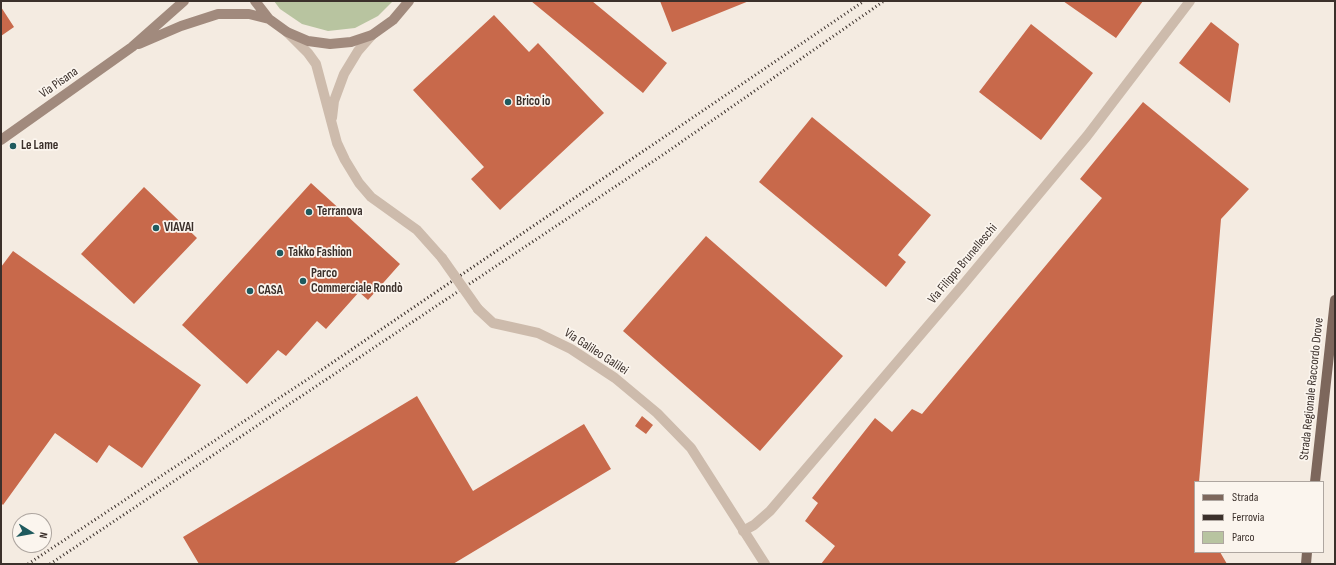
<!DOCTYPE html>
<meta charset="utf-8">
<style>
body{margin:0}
#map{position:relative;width:1336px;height:565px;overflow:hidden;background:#f4ebe1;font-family:"Sofia Sans Condensed",sans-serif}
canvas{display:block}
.frame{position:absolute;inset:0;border:2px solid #3b302b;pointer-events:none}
.legend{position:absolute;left:1194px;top:481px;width:130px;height:72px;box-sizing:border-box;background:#fbf5ee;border:1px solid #aea6a0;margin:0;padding:5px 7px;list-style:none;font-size:12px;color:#3b302b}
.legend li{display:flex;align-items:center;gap:8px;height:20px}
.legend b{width:20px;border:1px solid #aea6a0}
.north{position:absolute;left:12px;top:513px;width:40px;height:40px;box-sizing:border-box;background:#fbf5ee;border:1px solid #aea6a0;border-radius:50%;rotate:101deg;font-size:11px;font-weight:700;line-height:16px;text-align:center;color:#3b302b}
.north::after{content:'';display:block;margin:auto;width:14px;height:18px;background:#1f5a5e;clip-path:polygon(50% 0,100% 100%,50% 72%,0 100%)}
</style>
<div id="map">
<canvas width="1336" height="565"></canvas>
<div class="frame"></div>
<ul class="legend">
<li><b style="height:5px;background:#7d675c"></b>Strada</li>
<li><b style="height:5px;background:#3b302b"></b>Ferrovia</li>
<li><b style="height:11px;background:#b8c4a0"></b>Parco</li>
</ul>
<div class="north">N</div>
</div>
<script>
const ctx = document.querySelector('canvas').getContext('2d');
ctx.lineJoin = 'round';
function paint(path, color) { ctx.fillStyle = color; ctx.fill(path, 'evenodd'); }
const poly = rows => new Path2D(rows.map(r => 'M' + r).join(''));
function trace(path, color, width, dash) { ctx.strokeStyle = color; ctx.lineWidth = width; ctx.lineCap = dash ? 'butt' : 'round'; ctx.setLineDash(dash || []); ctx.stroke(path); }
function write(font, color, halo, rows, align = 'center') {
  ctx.font = font + ' "Sofia Sans Condensed",sans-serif'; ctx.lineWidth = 3.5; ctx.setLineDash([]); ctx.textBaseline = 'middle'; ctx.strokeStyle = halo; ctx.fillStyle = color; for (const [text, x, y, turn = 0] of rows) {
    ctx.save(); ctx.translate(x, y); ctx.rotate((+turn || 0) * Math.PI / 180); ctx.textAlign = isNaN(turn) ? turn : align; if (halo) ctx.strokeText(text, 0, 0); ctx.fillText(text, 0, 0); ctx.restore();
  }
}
paint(poly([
 [274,1,393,1,378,16,355,28,328,31,302,24,280,9]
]), '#b8c4a0');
paint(poly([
 [531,1,592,1,667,63,643,93],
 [660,1,749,1,672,32],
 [1063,1,1143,1,1116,38],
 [1,7,14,27,1,36],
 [494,15,529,52,538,43,604,113,500,210,471,179,484,167,413,90],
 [1211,22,1239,44,1230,103,1179,63],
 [1031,24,1093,73,1041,140,979,92],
 [1143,102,1249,189,1221,219,1199,482,1195,482,1195,552,1220,552,1227,564,821,564,835,546,805,521,818,503,812,498,875,418,892,432,912,409,922,414,1102,198,1080,179],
 [812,117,931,215,898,255,906,262,886,287,759,182],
 [311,183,400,264,368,300,359,292,326,329,317,321,286,356,278,350,247,384,182,325],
 [144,187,197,238,134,304,81,254],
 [706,236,843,356,760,451,623,331],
 [13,251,201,385,142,468,109,445,97,463,55,433,3,505,1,503,1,267],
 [417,396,473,491,584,424,611,469,453,564,199,564,183,537],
 [642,416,653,425,646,434,635,426]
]), '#c8694b');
trace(poly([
 [743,531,754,525,770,511,962,286,1087,136,1190,1]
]), '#cdbbac', 10);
trace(poly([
 [287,32,308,53,316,64,337,143,345,160,359,183,371,197,417,230,442,258],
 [332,118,334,101,344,74,358,51,372,35],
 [478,309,493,323,538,333,571,349,615,378,657,413,691,448,765,564]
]), '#cdbbac', 10);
trace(poly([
 [255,1,269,19,287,32,308,41,330,44,351,42,372,35,393,20,409,1],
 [139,44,181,26,218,14,249,14,269,19],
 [1,140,132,47,184,1]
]), '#a18a7d', 10);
trace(poly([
 [1315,482,1335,300],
 [1306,564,1307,552]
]), '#7d675c', 10);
trace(poly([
 [28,564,320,371,864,1],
 [50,564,664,154,884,1]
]), '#3b302b', 3, [1, 3]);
trace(poly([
 [442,258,478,309]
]), '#cdbbac', 10);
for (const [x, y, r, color] of [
 [508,102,4,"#1f5a5e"],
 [13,146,4,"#1f5a5e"],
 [309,212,4,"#1f5a5e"],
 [156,228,4,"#1f5a5e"],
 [280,253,4,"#1f5a5e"],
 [303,281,4,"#1f5a5e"],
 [250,291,4,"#1f5a5e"]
]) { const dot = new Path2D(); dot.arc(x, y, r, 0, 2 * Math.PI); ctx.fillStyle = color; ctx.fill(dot); trace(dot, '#fbf5ee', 1.5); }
write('13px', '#3b302b', '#fbf5ee', [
 ["Via Pisana",59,83,-35],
 ["Via Filippo Brunelleschi",963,264,-50],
 ["Via Galileo Galilei",596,352,33],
 ["Strada Regionale Raccordo Drove",1312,389,-84]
]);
write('bold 13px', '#3b302b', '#fbf5ee', [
 ["Brico io",516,102],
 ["Le Lame",21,146],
 ["Terranova",317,212],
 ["VIAVAI",164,228],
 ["Takko Fashion",288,253],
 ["Parco",311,274],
 ["Commerciale Rondò",311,289],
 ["CASA",258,291]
], 'left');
</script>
